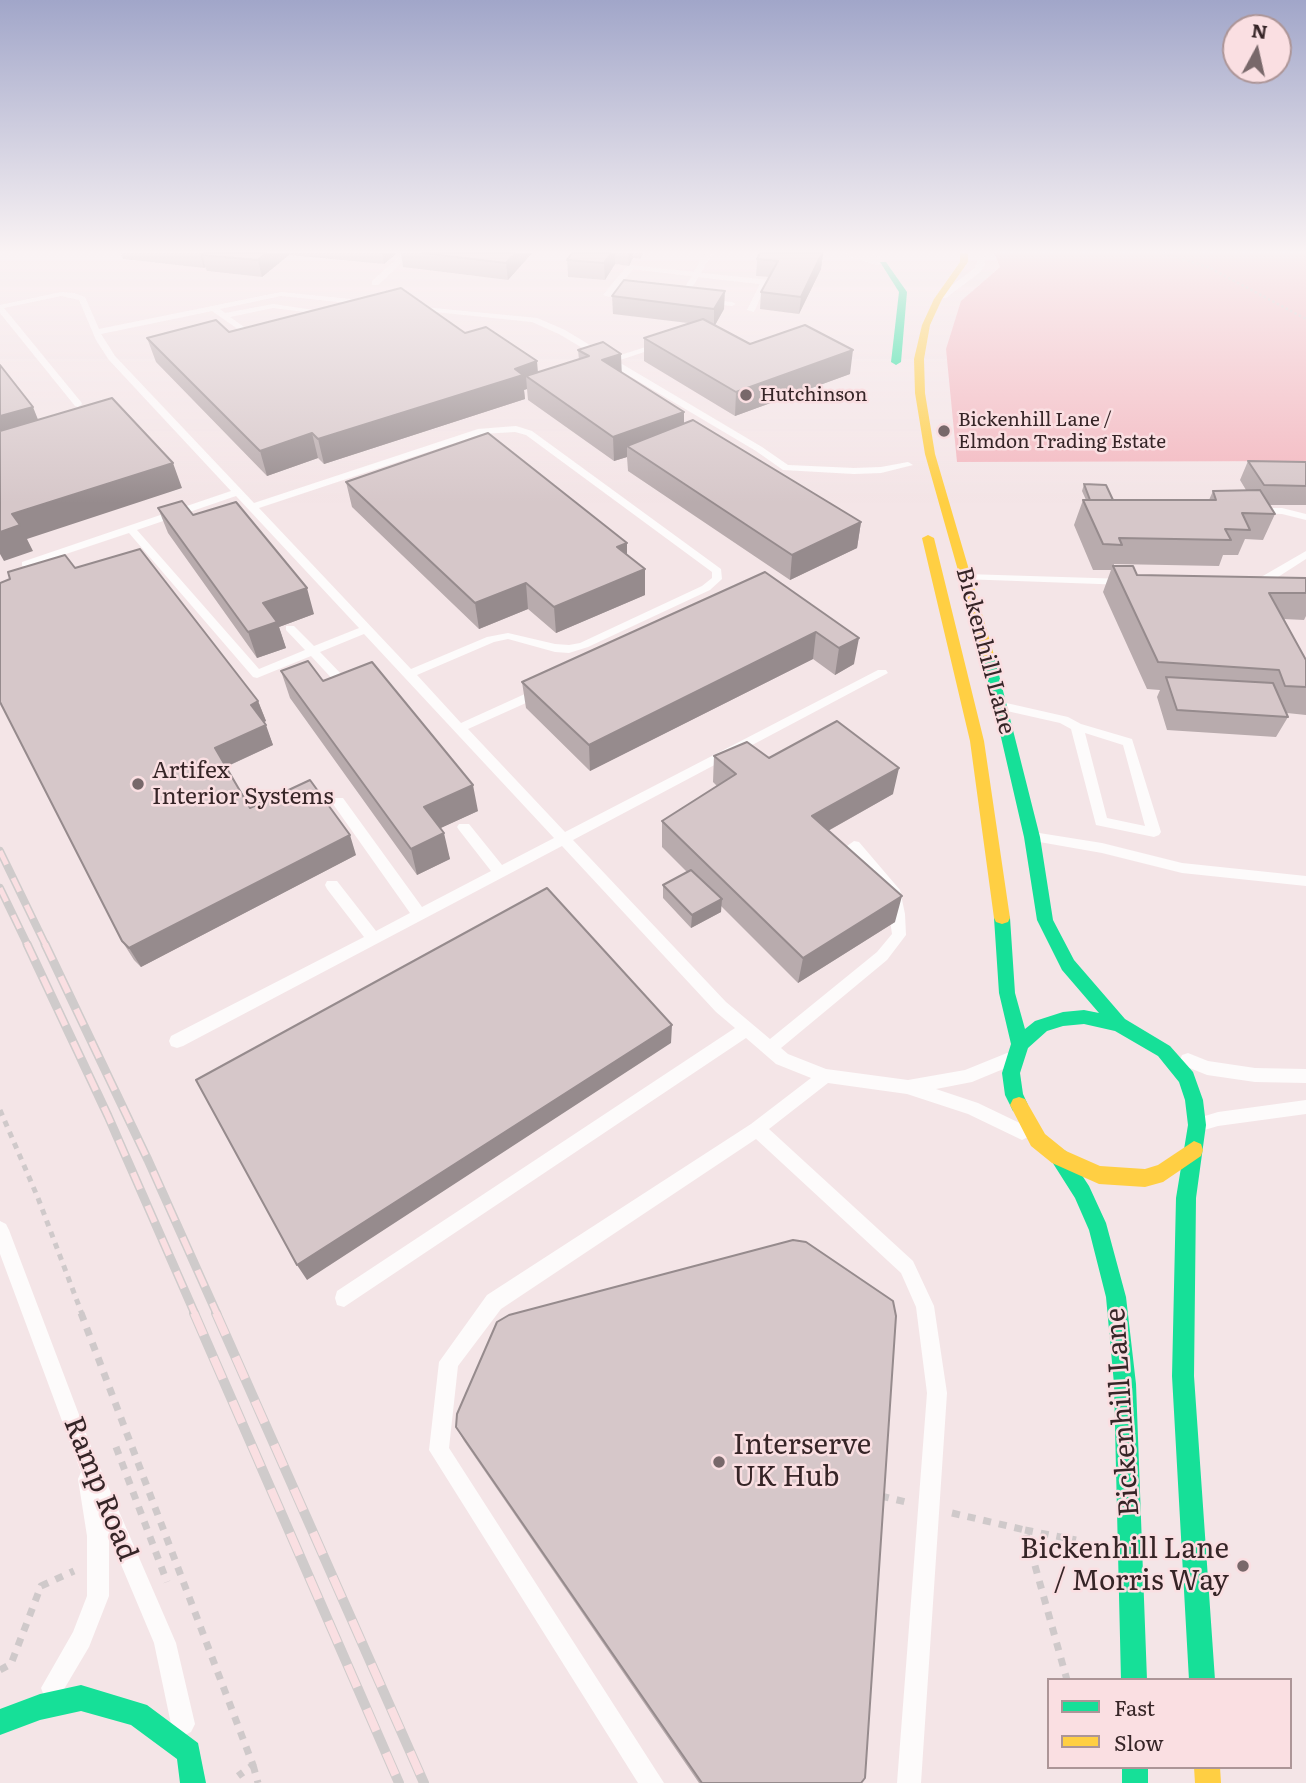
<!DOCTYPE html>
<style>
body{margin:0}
#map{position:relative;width:1306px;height:1783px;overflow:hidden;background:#f4e5e7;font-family:Literata,serif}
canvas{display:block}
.legend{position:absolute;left:1047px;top:1678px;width:245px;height:91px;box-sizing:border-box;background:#fadfe2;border:2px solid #ac9597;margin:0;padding:9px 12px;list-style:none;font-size:21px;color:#362527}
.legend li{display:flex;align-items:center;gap:14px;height:35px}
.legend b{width:35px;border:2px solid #ac9597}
.north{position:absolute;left:1222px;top:14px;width:70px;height:70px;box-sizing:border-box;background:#fadfe2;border:2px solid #ac9597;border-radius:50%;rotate:8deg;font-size:19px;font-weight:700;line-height:28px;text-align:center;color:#362527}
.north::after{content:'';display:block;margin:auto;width:24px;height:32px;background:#78686a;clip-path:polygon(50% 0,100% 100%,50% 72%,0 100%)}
</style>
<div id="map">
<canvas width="1306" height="1783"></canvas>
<ul class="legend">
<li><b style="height:9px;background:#16e098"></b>Fast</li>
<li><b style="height:9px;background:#ffcf43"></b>Slow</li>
</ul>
<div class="north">N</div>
</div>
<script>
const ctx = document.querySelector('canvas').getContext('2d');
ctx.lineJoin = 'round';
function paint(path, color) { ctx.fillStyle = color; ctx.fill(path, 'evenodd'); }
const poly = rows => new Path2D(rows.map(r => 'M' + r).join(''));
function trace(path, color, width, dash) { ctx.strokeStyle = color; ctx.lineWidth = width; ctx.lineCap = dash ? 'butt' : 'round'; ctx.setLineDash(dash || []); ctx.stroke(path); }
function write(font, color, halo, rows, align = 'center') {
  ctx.font = font + ' Literata,serif'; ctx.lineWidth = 5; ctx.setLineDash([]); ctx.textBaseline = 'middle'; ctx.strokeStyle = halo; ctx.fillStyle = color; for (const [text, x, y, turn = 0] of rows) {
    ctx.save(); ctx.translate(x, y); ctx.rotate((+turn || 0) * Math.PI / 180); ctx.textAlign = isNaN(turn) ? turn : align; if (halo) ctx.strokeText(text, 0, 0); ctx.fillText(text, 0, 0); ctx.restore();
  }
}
paint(poly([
 [994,253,1306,253,1306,461,957,462,946,349,961,301,1000,267]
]), '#f3b7bf');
trace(poly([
 [1163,253,1208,267,1306,319]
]), '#cfc9ca', 2.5, [2.5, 2.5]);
trace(poly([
 [0,1110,38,1198,82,1314]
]), '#cfc9ca', 5, [6, 6]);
trace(poly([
 [81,1313,253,1765,238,1776],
 [116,1447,167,1582],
 [881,1496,906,1502],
 [952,1513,1025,1530,1067,1680],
 [1025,1530,1076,1540],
 [0,1670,11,1664,41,1586,74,1571],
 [253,1765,258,1783]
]), '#cfc9ca', 7, [8, 8]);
paint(poly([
 [404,253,411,253,378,285,372,285,372,281,404,253],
 [705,253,712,253,701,273,768,280,754,312,747,310,760,284,698,277,685,300,682,300,678,298,692,276,633,269,610,297,603,295,628,265,694,272,705,253],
 [977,253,984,253,985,264,980,272,946,298,940,298,940,294,974,269,977,264,977,253],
 [61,292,74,293,85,297,99,329,281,292,371,301,372,303,368,305,281,296,220,309,225,313,273,304,334,313,330,315,273,308,230,317,258,337,259,339,255,341,212,311,101,334,115,356,254,503,478,429,516,426,532,431,721,569,722,579,710,590,588,647,569,653,555,652,508,639,494,642,417,675,461,723,538,688,546,688,546,694,468,729,565,832,878,670,886,670,888,673,573,840,726,1002,770,1039,877,952,892,934,886,892,847,846,854,841,859,842,900,890,905,914,906,935,887,960,781,1048,788,1054,826,1069,908,1080,965,1070,1007,1053,1013,1055,1015,1060,1013,1065,972,1082,936,1089,978,1103,1028,1127,1030,1132,1028,1137,1022,1140,968,1114,907,1094,828,1083,769,1129,913,1261,934,1306,947,1393,921,1783,897,1783,927,1393,916,1307,901,1273,756,1139,501,1309,458,1366,449,1448,664,1783,638,1783,429,1450,439,1362,487,1295,751,1124,811,1078,776,1064,746,1038,344,1307,337,1305,335,1298,337,1291,735,1028,716,1012,562,846,183,1046,177,1048,171,1046,169,1041,171,1036,364,937,327,889,325,885,327,881,337,881,376,931,410,913,333,804,331,801,333,798,343,798,422,907,491,871,459,830,457,827,459,824,469,824,502,865,554,838,364,634,320,652,345,678,345,684,337,684,311,656,257,678,253,677,129,533,30,566,22,566,22,562,231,491,109,360,96,340,79,300,61,296,4,308,81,402,82,404,78,407,75,406,0,313,0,305,61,292],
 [515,432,526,435,712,572,712,578,702,586,580,643,569,645,555,644,508,633,487,637,411,669,259,508,482,434,515,432],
 [236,496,359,628,314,646,294,626,286,626,286,630,305,650,259,669,137,530,236,496],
 [706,299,732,302,736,304,732,306,703,303,702,301,706,299],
 [413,306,537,318,565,330,611,358,665,341,665,345,617,361,762,447,788,465,854,468,881,467,908,462,913,465,881,473,854,474,783,470,756,451,559,334,532,322,416,310,413,310,413,306],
 [1256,508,1282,508,1306,514,1306,520,1282,514,1253,513,1251,511,1256,508],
 [1306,551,1306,559,1264,586,1254,587,1249,584,1306,551],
 [966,574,1126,579,1131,582,1126,585,962,579,962,575,966,574],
 [1002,702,1068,717,1081,724,1132,739,1161,832,1159,835,1154,837,1096,825,1071,729,1060,723,998,709,996,706,1002,702],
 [1085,733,1123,745,1145,826,1107,818,1085,733],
 [1033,832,1102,843,1182,863,1306,876,1306,886,1182,873,1102,853,1028,840,1026,837,1028,834,1033,832],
 [1188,1053,1208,1061,1255,1068,1306,1069,1306,1083,1255,1082,1207,1075,1182,1065,1180,1060,1182,1055,1188,1053],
 [1306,1100,1306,1114,1218,1126,1201,1131,1195,1129,1193,1124,1195,1119,1218,1112,1306,1100],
 [0,1221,6,1224,9,1230,92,1449,176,1643,195,1724,191,1732,183,1736,175,1732,171,1724,154,1643,109,1536,109,1596,89,1647,60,1696,52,1699,44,1696,41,1688,73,1632,87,1596,87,1536,78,1479,81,1472,0,1254,0,1221]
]), '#fdfbfb');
paint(poly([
 [846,253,870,253,885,260,877,265,848,256,846,253]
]), '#fdfbfb');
paint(poly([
 [880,262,886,262,907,292,901,362,896,365,891,362,899,292,880,262],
 [988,651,994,655,1040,837,1053,920,1074,960,1125,1019,1170,1046,1193,1072,1203,1100,1206,1125,1196,1198,1194,1376,1215,1680,1189,1680,1172,1376,1176,1198,1188,1125,1185,1100,1179,1082,1158,1056,1115,1031,1084,1024,1063,1026,1047,1031,1028,1048,1020,1073,1023,1094,1028,1105,1025,1111,1019,1113,1013,1111,1005,1095,1002,1073,1011,1044,999,993,994,918,996,914,1002,912,1008,914,1010,918,1015,993,1025,1029,1035,1021,1063,1012,1084,1010,1099,1013,1062,970,1037,920,1024,837,982,655,988,651],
 [1059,1148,1066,1151,1089,1186,1106,1223,1126,1297,1136,1384,1147,1680,1121,1680,1114,1384,1106,1297,1089,1230,1075,1198,1049,1157,1052,1151,1059,1148],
 [81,1685,147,1705,198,1743,206,1783,180,1783,177,1759,131,1725,81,1711,40,1720,0,1735,0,1709,40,1694,81,1685],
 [1122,1767,1148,1767,1148,1783,1122,1783,1122,1767]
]), '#16e098');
paint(poly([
 [960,253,968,253,968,262,942,299,930,325,924,359,925,393,935,454,994,655,988,659,982,655,925,454,915,393,914,359,922,325,934,299,960,262,960,253],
 [928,535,934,538,984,741,1010,918,1008,922,1002,924,996,922,994,918,970,741,922,538,928,535],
 [1019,1097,1025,1099,1045,1134,1066,1151,1100,1166,1145,1169,1158,1165,1194,1141,1201,1144,1203,1150,1201,1156,1163,1182,1145,1187,1099,1184,1052,1163,1031,1146,1010,1105,1013,1099,1019,1097],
 [1194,1767,1220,1767,1221,1783,1195,1783,1194,1767]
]), '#ffcf43');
const railFar2 = poly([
 [0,851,46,946],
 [0,888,28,946]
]);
const railFar1 = poly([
 [27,944,108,1116,195,1314],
 [45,944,148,1160,217,1314]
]);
const rail = poly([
 [194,1313,399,1783],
 [216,1313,424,1783]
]);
trace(railFar2, '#cfcbcb', 8);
trace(railFar1, '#cfcbcb', 9);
trace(rail, '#cfcbcb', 10);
trace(railFar2, '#fadfe2', 5, [15]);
trace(railFar1, '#fadfe2', 6, [18]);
trace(rail, '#fadfe2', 8, [24]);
paint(poly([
 [121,253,397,253,384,264,289,255,262,277,207,271,205,267,204,268,123,259],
 [401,253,532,253,508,280,403,267],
 [572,253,644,253,640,259,633,258,629,266,615,264,605,280,568,277,567,260],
 [823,253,821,269,799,314,760,309,761,292,770,277,756,276,757,259],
 [612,296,724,309,715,325,750,344,850,374,735,416,644,361,644,338,688,323,613,314],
 [465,333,538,372,579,360,578,350,622,373,684,412,684,424,861,522,857,548,790,580,628,471,627,457,614,461,528,400,527,389,524,390,525,399,324,464,318,458,267,476,156,362,147,338],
 [1248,461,1306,462,1306,505,1269,505,1275,514,1263,540,1245,539,1238,555,1223,555,1219,566,1114,564,1114,566,1137,575,1306,578,1306,616,1304,620,1284,619,1306,660,1306,715,1287,713,1288,717,1276,737,1167,730,1157,697,1160,690,1147,689,1103,592,1111,570,1093,570,1074,525,1083,500,1086,500,1082,491,1084,484,1113,500,1209,500,1213,491,1246,490,1240,480],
 [346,482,627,555,645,595,556,633,528,609,479,629,352,507],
 [158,508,193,515,314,614,279,627,286,648,257,658,168,533],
 [75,568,258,701,266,721,264,722,273,745,226,767,250,808,356,855,141,967,134,960,122,941],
 [765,572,854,664,835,675,813,659,590,771,526,708,522,682],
 [281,671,478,811,440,828,450,859,417,875,290,698],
 [714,756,769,758,893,794,828,831,895,922,798,983,721,906,721,912,691,928,663,898,663,885,687,872,662,847,662,821,717,786,713,782],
 [456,1427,861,1783,699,1783,464,1441]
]), '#b8abad');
paint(poly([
 [200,253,225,253,202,255,205,267,204,268],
 [266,253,289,253,289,255,262,277,258,260],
 [382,253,397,253,384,264],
 [515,253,532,253,508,280,506,263],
 [611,253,615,253,615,264,605,280,604,263],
 [628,253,633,253,633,258,629,266],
 [823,253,821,269,799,314,801,297],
 [725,291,724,309,714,327,714,309],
 [853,350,850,374,735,416,736,392],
 [621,354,622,378,602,360],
 [537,361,539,385,526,376,527,389,524,390,525,399,324,464,318,439],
 [33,407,43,432,0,444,0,416],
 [684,412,684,437,627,446,627,457,614,461,613,437],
 [312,433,318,458,267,476,260,451],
 [173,463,182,488,27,539,33,551,4,561,0,554,0,532,12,514],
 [861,522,857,548,790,580,792,555],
 [627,543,627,569,617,547],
 [645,569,645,595,556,633,554,607],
 [526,583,528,609,479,629,475,603],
 [307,588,314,614,279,627,286,648,257,658,248,632,263,603],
 [816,632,813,659,590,771,589,745],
 [859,638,854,664,835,675,839,648],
 [258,701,266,721,258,725,251,705],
 [266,725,273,745,223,768,215,748],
 [899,768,893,794,808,842,812,816],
 [473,785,478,811,430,833,424,807],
 [444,833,450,859,417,875,411,849],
 [350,835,356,855,141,967,129,948],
 [902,896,895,922,798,983,803,958],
 [722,899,721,912,691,928,692,915],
 [672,1025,671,1043,307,1280,297,1265]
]), '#968b8d');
const building = poly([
 [204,253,266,253,258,260,202,255,204,253],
 [423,253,515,253,506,263,423,253],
 [572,253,611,253,604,263,567,260,572,253],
 [760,253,822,253,801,297,761,292,778,261,757,259,760,253],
 [624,280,725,291,714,309,612,296,624,280],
 [401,288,465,333,486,327,537,361,515,369,523,375,318,439,312,433,260,451,147,338,216,320,229,332,401,288],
 [703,319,750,344,805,325,853,350,736,392,644,338,703,319],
 [603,342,621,354,602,360,684,412,613,437,526,376,589,356,578,350,603,342],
 [0,365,33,407,0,416,0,365],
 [112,398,173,463,12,514,20,525,0,532,0,431,112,398],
 [693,420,861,522,792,555,627,446,693,420],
 [488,433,627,543,617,547,645,569,554,607,526,583,475,603,346,482,488,433],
 [1248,461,1306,462,1306,486,1264,485,1248,461],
 [1084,484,1106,485,1113,500,1090,500,1084,484],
 [1260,490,1275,514,1242,513,1250,530,1225,529,1231,540,1119,538,1122,545,1103,544,1083,500,1216,500,1213,491,1260,490],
 [182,501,193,515,236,502,307,588,263,603,277,622,248,632,158,508,182,501],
 [140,549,258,701,251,705,266,725,215,748,250,808,310,780,350,835,129,948,122,941,0,702,0,583,10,579,8,572,65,555,75,568,140,549],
 [1113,566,1133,566,1137,575,1306,578,1306,593,1269,593,1306,660,1306,687,1285,686,1279,670,1158,662,1113,566],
 [765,572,859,638,839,648,816,632,589,745,522,682,765,572],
 [308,661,323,681,372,662,473,785,424,807,444,833,411,849,281,671,308,661],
 [1166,677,1273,683,1288,717,1177,710,1166,677],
 [837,721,899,768,812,816,902,896,803,958,662,821,736,774,714,756,747,742,769,758,837,721],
 [691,870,722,899,692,915,663,885,691,870],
 [547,888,672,1025,297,1265,196,1080,547,888],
 [793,1240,806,1242,893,1301,896,1316,865,1778,861,1783,702,1783,456,1427,457,1414,497,1322,509,1315,793,1240]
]);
paint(building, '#d6c7c9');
trace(building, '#968b8d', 2);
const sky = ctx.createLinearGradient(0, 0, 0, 503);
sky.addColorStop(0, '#a1a6c9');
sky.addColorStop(0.5, '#faf3f4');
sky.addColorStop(1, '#faf3f400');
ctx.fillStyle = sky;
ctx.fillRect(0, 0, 1306, 503);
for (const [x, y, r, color] of [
 [746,395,7,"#78686a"],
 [944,431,7,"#78686a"],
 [138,784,7,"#78686a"],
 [719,1462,7,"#78686a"],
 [1243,1566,7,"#78686a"]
]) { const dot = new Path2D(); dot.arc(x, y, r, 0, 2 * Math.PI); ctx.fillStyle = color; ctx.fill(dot); trace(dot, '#fadfe2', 2.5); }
write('19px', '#362527', '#fadfe2', [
 ["Hutchinson",760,395],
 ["Bickenhill Lane /",958,420],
 ["Elmdon Trading Estate",958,442]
], 'left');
write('23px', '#362527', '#fadfe2', [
 ["Bickenhill Lane",985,651,75]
]);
write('23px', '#362527', '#fadfe2', [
 ["Artifex",152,771],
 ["Interior Systems",152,797]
], 'left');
write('28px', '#362527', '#fadfe2', [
 ["Bickenhill Lane",1123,1412,-94],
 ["Ramp Road",100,1489,68]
]);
write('28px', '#362527', '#fadfe2', [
 ["Interserve",733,1446],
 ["UK Hub",733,1478],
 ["Bickenhill Lane",1229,1550,"right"],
 ["/ Morris Way",1229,1582,"right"]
], 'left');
</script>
